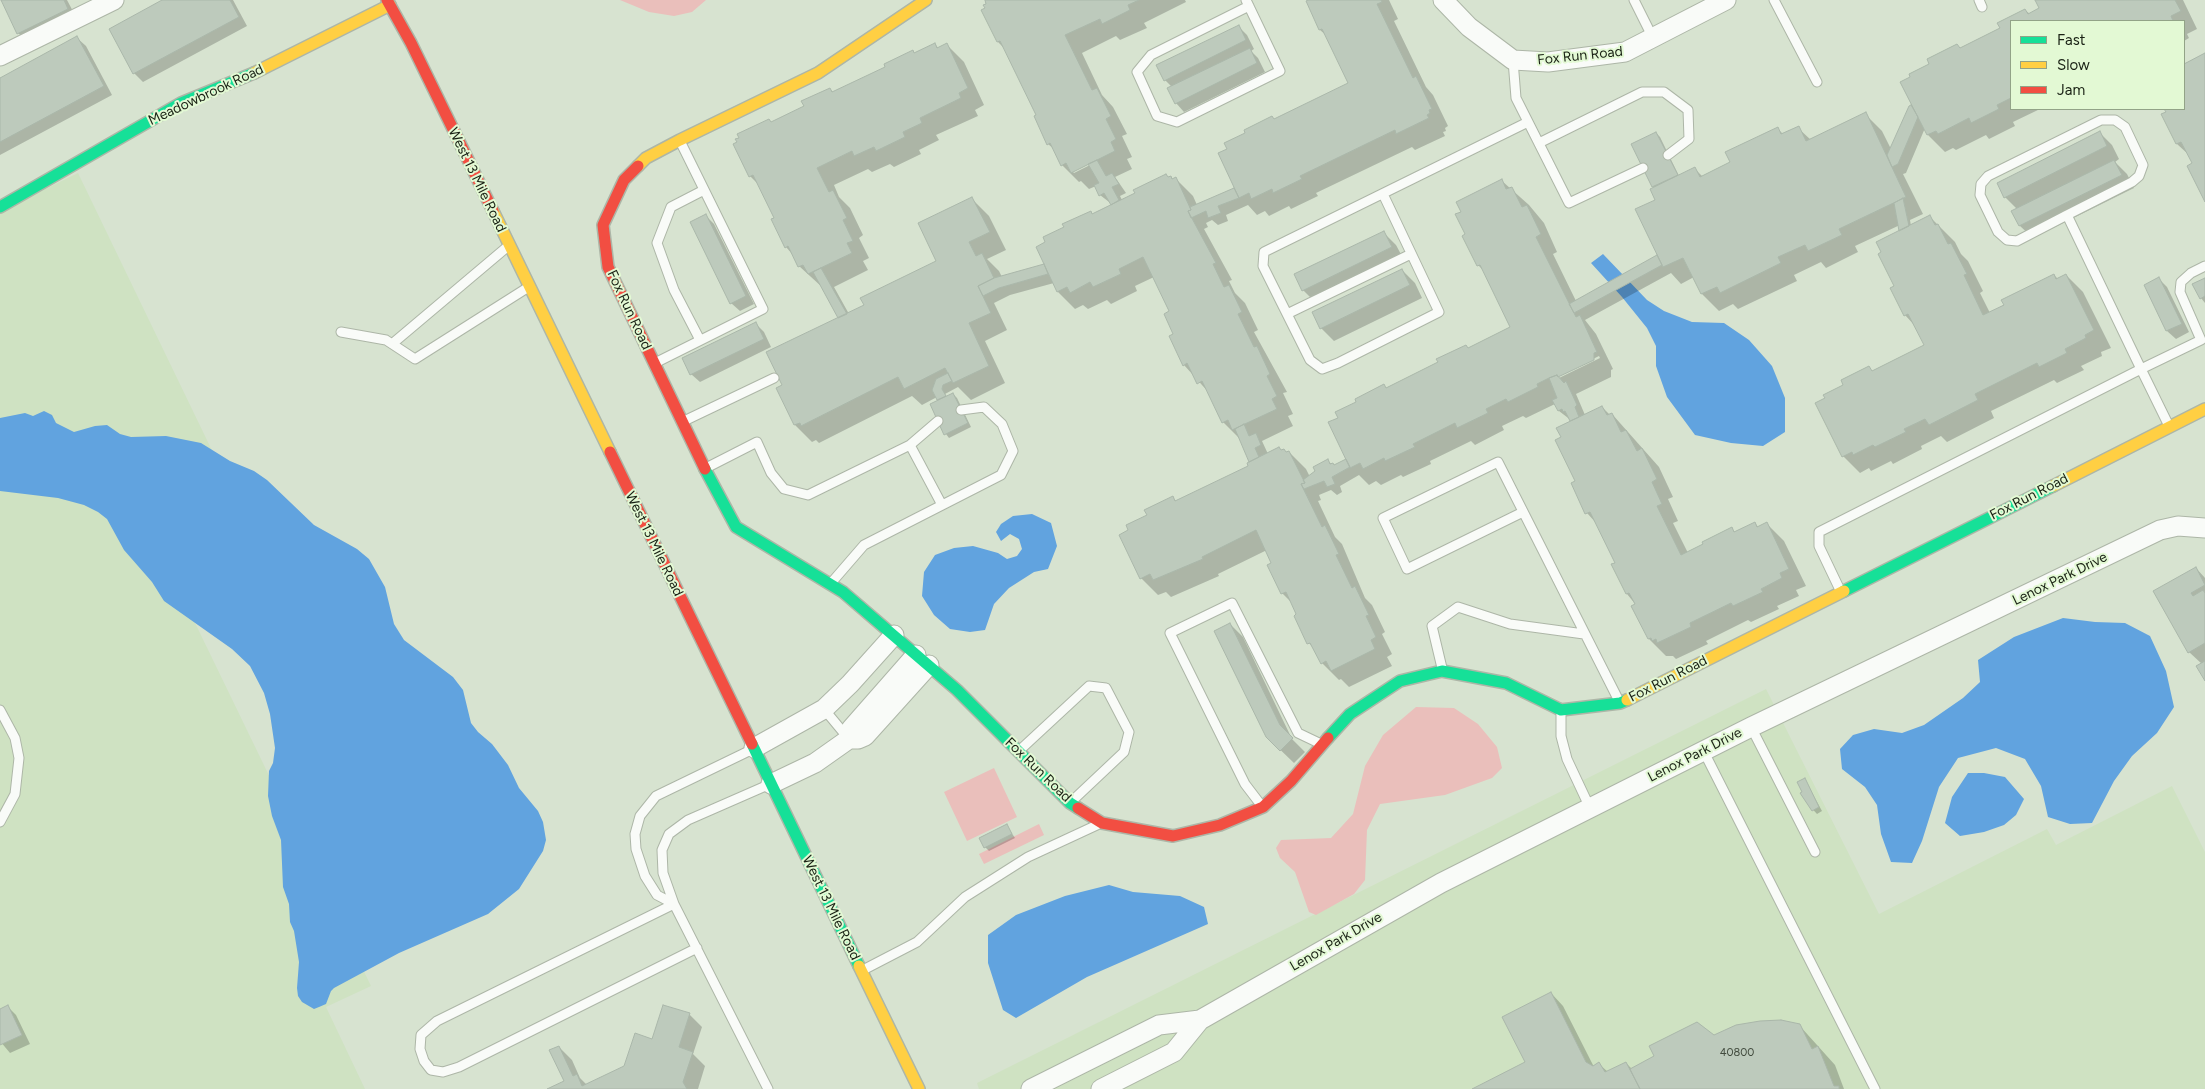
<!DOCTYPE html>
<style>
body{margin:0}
#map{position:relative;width:2205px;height:1089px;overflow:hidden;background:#d7e3d0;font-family:Figtree,sans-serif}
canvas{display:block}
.legend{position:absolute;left:2010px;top:20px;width:175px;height:90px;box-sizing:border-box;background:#e3f9d4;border:1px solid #92a387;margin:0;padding:6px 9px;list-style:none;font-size:15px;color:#192114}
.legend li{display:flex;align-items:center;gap:10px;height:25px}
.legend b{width:25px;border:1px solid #92a387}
</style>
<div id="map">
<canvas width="2205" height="1089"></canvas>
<ul class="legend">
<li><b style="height:6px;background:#16e098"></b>Fast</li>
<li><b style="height:6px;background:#ffcf43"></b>Slow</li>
<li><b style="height:6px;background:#f24e42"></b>Jam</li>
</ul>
</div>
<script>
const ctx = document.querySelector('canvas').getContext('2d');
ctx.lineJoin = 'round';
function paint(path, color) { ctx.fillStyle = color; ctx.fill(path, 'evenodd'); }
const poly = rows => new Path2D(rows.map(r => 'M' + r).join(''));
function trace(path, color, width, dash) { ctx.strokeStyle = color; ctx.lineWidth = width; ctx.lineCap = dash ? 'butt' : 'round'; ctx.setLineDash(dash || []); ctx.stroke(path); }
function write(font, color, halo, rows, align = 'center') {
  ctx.font = font + ' Figtree,sans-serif'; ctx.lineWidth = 4; ctx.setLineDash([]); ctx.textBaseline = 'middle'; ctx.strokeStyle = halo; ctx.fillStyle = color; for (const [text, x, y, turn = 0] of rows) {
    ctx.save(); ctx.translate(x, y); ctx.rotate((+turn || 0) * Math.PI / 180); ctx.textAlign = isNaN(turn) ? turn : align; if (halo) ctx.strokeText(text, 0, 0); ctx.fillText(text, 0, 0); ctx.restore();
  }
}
paint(poly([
 [78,173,247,523,166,563,371,986,326,1007,365,1089,0,1089,0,211],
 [1766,689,1879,914,2047,829,2056,845,2172,786,2205,852,2205,1089,979,1089,977,1083]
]), '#cfe2c2');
paint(poly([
 [620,0,706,0,692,12,674,16,649,12],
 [1416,707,1454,708,1478,724,1497,747,1502,768,1492,778,1445,795,1380,804,1367,830,1365,880,1354,894,1316,915,1309,912,1295,872,1280,858,1276,848,1281,840,1331,838,1353,814,1365,766,1383,735],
 [994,768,1017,817,967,841,944,792],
 [1039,824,1044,835,984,864,979,854]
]), '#eabfbb');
paint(poly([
 [1603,254,1647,300,1664,311,1692,322,1724,323,1749,340,1772,366,1785,398,1785,432,1763,446,1731,443,1695,435,1667,397,1656,366,1656,346,1647,328,1622,297,1591,263],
 [44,411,52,415,56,423,74,432,95,426,107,425,120,434,131,437,166,436,201,443,230,461,254,471,267,480,314,525,357,549,369,559,385,587,394,624,404,640,453,677,463,690,471,723,478,732,492,744,508,765,519,788,538,811,543,822,546,840,543,851,519,889,488,914,399,953,334,988,331,991,326,1004,319,1007,314,1009,302,1002,298,996,297,988,299,962,294,931,290,922,289,904,283,887,281,840,272,816,268,796,269,771,273,763,275,748,270,714,264,693,250,666,232,649,164,601,152,582,124,550,107,519,98,512,84,505,58,498,0,491,0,418,25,413,33,416],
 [1032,514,1051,523,1057,546,1048,569,1034,572,1009,588,994,604,985,630,970,632,950,629,934,615,922,596,924,572,935,555,954,548,973,546,998,553,1007,559,1017,556,1022,549,1019,539,1010,534,1001,541,996,532,1001,524,1013,516],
 [2063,618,2095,622,2125,623,2150,636,2166,671,2174,707,2157,733,2132,756,2114,781,2092,823,2070,824,2048,817,2041,786,2025,759,1996,748,1958,758,1939,787,1922,841,1912,863,1891,862,1881,834,1877,805,1865,787,1842,769,1840,749,1853,735,1874,729,1902,733,1924,725,1963,698,1980,682,1978,660,2014,637],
 [1968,773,1984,773,2005,777,2024,799,2016,815,2004,825,1984,832,1960,836,1945,823,1952,797],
 [1109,885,1133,892,1180,896,1204,907,1208,924,1087,977,1016,1018,1003,1010,988,963,988,935,1016,915,1065,896]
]), '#61a3df');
paint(poly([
 [2,0,67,0,76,17,27,41,18,33],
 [165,0,233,0,247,26,143,82,134,73],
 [987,0,1185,0,1186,2,1144,23,1147,28,1120,40,1116,36,1082,53,1102,95,1113,107,1127,134,1122,136,1132,157,1127,159,1132,169,1115,177,1126,193,1120,196,1122,200,1171,177,1173,180,1176,179,1193,196,1197,205,1234,190,1238,193,1229,149,1275,120,1350,84,1327,36,1320,30,1310,0,1389,0,1398,19,1394,21,1426,87,1433,95,1448,126,1445,128,1446,131,1443,132,1445,136,1415,150,1412,147,1316,193,1318,196,1291,209,1289,206,1269,216,1265,211,1257,215,1248,205,1226,215,1228,221,1218,225,1212,220,1206,223,1208,227,1204,229,1232,280,1229,281,1235,293,1245,303,1258,330,1254,332,1287,392,1283,393,1293,414,1288,416,1293,426,1262,441,1268,454,1289,452,1306,469,1310,477,1328,461,1334,466,1348,459,1339,418,1386,389,1512,328,1485,272,1478,265,1467,235,1462,212,1502,181,1529,205,1544,223,1557,252,1553,254,1576,301,1659,256,1657,200,1653,186,1656,133,1660,137,1679,176,1695,169,1703,177,1732,163,1777,128,1784,135,1798,128,1811,140,1865,114,1882,131,1891,149,1910,107,1961,49,2002,29,1999,23,2025,10,2030,14,2041,9,2036,0,2183,0,2197,29,2187,34,2189,38,2184,41,2184,21,2011,21,2011,109,2040,109,2013,122,2015,126,1989,139,1986,135,1956,150,1953,148,1945,152,1928,135,1925,128,1906,173,1903,174,1923,214,1910,220,1911,226,1930,217,1955,242,1961,254,1968,261,1983,291,1980,293,1990,313,2054,275,2058,279,2066,275,2083,292,2111,348,2101,352,2102,356,2081,366,2084,370,2057,383,2054,380,1991,411,1994,418,1947,442,1941,436,1921,446,1922,449,1893,464,1891,461,1871,471,1869,468,1860,473,1843,456,1845,385,1869,368,1873,372,1925,345,1916,327,1905,315,1896,286,1902,231,1900,225,1855,246,1858,252,1826,268,1821,262,1794,275,1797,281,1738,309,1733,304,1719,311,1702,294,1694,277,1681,284,1671,273,1585,320,1596,334,1613,369,1611,370,1611,377,1576,394,1585,415,1602,407,1610,415,1612,414,1659,467,1673,497,1668,499,1678,521,1673,523,1688,553,1731,528,1735,532,1755,523,1759,528,1767,524,1784,541,1806,586,1796,590,1799,596,1777,606,1779,609,1751,622,1748,620,1706,641,1708,644,1676,659,1673,656,1666,656,1649,639,1636,605,1627,594,1613,565,1616,563,1597,524,1587,513,1562,438,1572,421,1559,411,1555,404,1526,418,1523,416,1502,426,1504,430,1475,445,1471,441,1430,461,1431,464,1403,477,1401,475,1381,485,1376,481,1369,485,1359,475,1340,486,1342,492,1337,495,1331,490,1319,495,1321,500,1318,501,1335,537,1342,544,1365,598,1372,605,1385,632,1382,634,1392,654,1387,657,1392,666,1349,687,1341,679,1339,680,1322,663,1315,650,1309,643,1292,603,1282,593,1267,550,1218,574,1219,576,1171,597,1166,592,1158,595,1141,578,1148,516,1173,498,1177,502,1250,466,1252,462,1241,440,1223,422,1211,395,1184,365,1170,312,1154,277,1135,286,1137,291,1111,304,1107,300,1088,309,1083,305,1075,309,1058,292,1054,283,1010,295,994,303,1007,330,985,341,1005,383,971,400,958,387,945,394,947,397,953,394,957,398,971,427,949,438,946,434,937,397,922,405,912,396,819,443,816,440,812,442,795,425,784,385,840,318,822,287,799,266,793,255,786,247,775,218,760,186,750,176,739,143,772,123,805,107,830,89,834,93,935,44,939,49,947,45,964,62,984,105,975,110,978,116,936,135,939,140,919,150,921,154,894,167,890,164,872,172,868,169,834,185,839,197,850,208,863,235,859,238,869,258,863,261,868,270,834,287,849,314,938,262,972,199,989,216,1006,250,987,259,999,271,1002,277,1046,265,1090,212,1093,215,1113,205,1100,195,1096,186,1089,189,1081,181,1079,182,1062,165,1055,150,1048,144,1038,115,1007,51,998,42],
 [1090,162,1090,165,1074,173,1072,171],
 [1599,356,1600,358,1559,378,1557,377],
 [1238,26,1247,35,1254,49,1251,51,1258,58,1265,72,1184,112,1176,103,1172,87,1165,80],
 [77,38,86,46,112,95,0,155,0,79],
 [2205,54,2205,199,2193,164,2189,155,2177,144,2163,115,2167,113,2165,109,2184,109,2184,64],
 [2099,132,2112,145,2119,159,2115,162,2127,174,2134,188,2033,238,2020,226,2013,212,2018,210,2005,197,1999,183],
 [706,216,714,224,754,304,740,311,731,303],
 [1383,232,1396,245,1404,260,1316,303,1303,290],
 [1402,270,1415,283,1422,298,1334,341,1321,328],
 [2159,279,2167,287,2189,332,2176,339,2167,331,2145,285],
 [2205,279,2205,303,2201,298],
 [756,324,764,332,771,347,700,382,691,374],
 [2196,568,2205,578,2205,678,2202,664,2189,652,2155,591],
 [1230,624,1243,637,1292,739,1305,752,1294,763,1267,737],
 [1805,780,1822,811,1817,814,1806,802,1799,783],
 [1007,826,1015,838,989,851,985,847],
 [1551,993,1563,1006,1594,1067,1599,1064,1608,1072,1626,1063,1632,1069,1714,1036,1799,1025,1835,1065,1844,1089,1475,1089,1527,1063],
 [8,1007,16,1015,30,1044,10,1053,0,1041,0,1010],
 [689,1014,702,1027,693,1054,705,1066,698,1089,550,1089,565,1082,559,1047,572,1060,580,1078,587,1085,625,1067,653,1041]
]), '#0003');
const building = poly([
 [1,0,64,0,68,9,17,34,1,0],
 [162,0,230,0,239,17,133,74,109,29,162,0],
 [985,0,1139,0,1128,5,1130,10,1102,24,1100,19,1065,35,1092,90,1097,88,1111,116,1106,119,1116,139,1111,142,1115,151,1071,173,1066,163,1061,166,1050,143,1047,145,1034,116,1036,115,1000,41,997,42,981,10,985,8,983,5,986,4,985,0],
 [1308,0,1381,0,1382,2,1377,4,1413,78,1416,76,1432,109,1429,110,1430,113,1427,115,1429,118,1396,134,1395,130,1300,176,1302,179,1273,193,1272,189,1251,199,1249,193,1239,198,1218,153,1227,149,1224,143,1245,133,1244,130,1272,116,1274,119,1348,83,1322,29,1319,30,1306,1,1308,0],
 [2035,0,2175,0,2181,11,2171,16,2173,21,2011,21,2011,98,1997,105,1999,109,1971,123,1969,118,1938,134,1936,131,1927,135,1900,82,1910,77,1909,74,1929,64,1927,59,1957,44,1960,48,2000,28,1997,23,2025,9,2028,14,2039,8,2035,0],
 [1239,25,1246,40,1164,81,1156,65,1239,25],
 [77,36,104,86,0,142,0,78,77,36],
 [935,43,937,48,947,43,968,88,959,93,961,98,920,118,922,123,903,132,905,137,876,151,874,147,854,156,852,151,817,168,829,192,833,190,847,218,843,220,853,241,847,243,852,253,808,274,803,265,798,267,788,246,785,248,771,219,774,218,753,175,749,177,733,144,737,142,735,139,739,138,737,134,769,119,771,122,804,106,801,101,830,88,832,92,885,67,884,64,913,50,914,53,935,43],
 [1250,48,1257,63,1175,104,1167,88,1250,48],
 [2205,53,2205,202,2187,166,2192,163,2181,142,2176,144,2161,114,2166,112,2164,109,2184,109,2184,64,2205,53],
 [1911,105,1918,117,1898,164,1892,167,1887,155,1909,106,1911,105],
 [1866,112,1906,197,1839,229,1842,235,1808,251,1805,245,1778,257,1781,263,1720,293,1717,287,1701,294,1683,258,1663,267,1635,209,1655,200,1650,189,1695,167,1700,177,1730,162,1725,152,1778,127,1781,134,1799,126,1806,141,1866,112],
 [2100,131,2107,146,2004,198,1997,183,2100,131],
 [1656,132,1678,175,1652,187,1631,144,1656,132],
 [1097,160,1106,176,1112,173,1119,184,1112,187,1119,200,1111,205,1104,193,1099,196,1094,185,1099,183,1088,164,1097,160],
 [2114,160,2122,175,2019,226,2011,211,2114,160],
 [1166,174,1168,177,1171,176,1172,179,1176,177,1191,210,1188,211,1216,263,1213,264,1224,287,1229,285,1242,312,1238,314,1254,347,1257,346,1270,374,1267,376,1277,396,1272,399,1277,409,1232,430,1228,420,1222,423,1202,381,1197,384,1187,363,1183,366,1169,336,1173,334,1164,314,1169,311,1143,257,1119,269,1121,274,1093,287,1090,282,1070,293,1067,287,1057,292,1036,247,1045,242,1043,237,1064,227,1062,224,1091,211,1092,214,1135,193,1133,190,1166,174],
 [1502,179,1506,189,1512,187,1522,207,1527,205,1541,234,1536,237,1576,317,1580,315,1597,352,1594,353,1594,360,1558,377,1557,375,1549,378,1537,384,1538,387,1508,402,1506,399,1486,409,1488,413,1457,428,1455,423,1413,444,1415,447,1385,461,1384,458,1363,469,1360,463,1350,468,1328,422,1338,418,1335,412,1356,402,1355,399,1384,384,1386,388,1438,362,1436,359,1466,345,1468,348,1510,327,1480,265,1477,266,1462,236,1465,234,1455,214,1461,212,1456,202,1502,179],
 [1234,188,1239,198,1218,206,1221,213,1208,218,1206,211,1191,218,1188,211,1191,210,1190,207,1234,188],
 [972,197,990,232,969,242,976,256,982,253,994,278,978,286,991,313,969,323,989,366,953,383,945,368,904,389,898,377,801,426,800,423,794,425,776,388,782,385,766,352,864,305,860,298,936,261,918,223,972,197],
 [1903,198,1909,226,1899,231,1894,203,1903,198],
 [706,214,746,296,730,304,690,222,706,214],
 [1930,215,1935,225,1938,224,1948,244,1951,243,1967,274,1964,275,1983,315,2004,305,2001,300,2054,274,2056,279,2066,274,2094,330,2085,335,2086,338,2065,349,2067,353,2039,367,2037,363,1975,394,1978,400,1929,425,1925,419,1904,429,1906,432,1875,447,1873,445,1853,455,1852,452,1842,457,1815,403,1825,398,1823,395,1843,385,1841,380,1869,366,1872,371,1924,345,1908,314,1904,316,1890,288,1894,286,1878,254,1881,252,1876,242,1930,215],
 [1384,231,1392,247,1302,291,1294,274,1384,231],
 [1657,255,1662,265,1574,313,1569,304,1657,255],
 [1044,264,1048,274,999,288,983,296,978,286,994,278,1044,264],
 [821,268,847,314,838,318,813,272,821,268],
 [1402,269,1410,285,1320,329,1312,312,1402,269],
 [2159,277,2182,324,2166,331,2144,285,2159,277],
 [2205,278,2205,296,2200,299,2192,284,2205,278],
 [756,322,764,339,690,375,682,358,756,322],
 [948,373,952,381,943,385,942,389,946,396,937,400,932,390,936,379,948,373],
 [1557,375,1564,383,1566,381,1577,405,1575,407,1579,417,1570,421,1565,411,1563,412,1562,409,1558,411,1552,400,1557,398,1549,378,1557,375],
 [953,393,968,423,944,435,930,404,953,393],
 [1602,406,1607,415,1612,413,1621,432,1626,430,1637,451,1642,448,1657,479,1652,482,1662,504,1657,506,1681,555,1703,544,1702,542,1732,527,1734,532,1755,522,1757,527,1767,522,1789,569,1780,573,1782,578,1761,589,1763,592,1733,606,1731,603,1690,623,1691,627,1657,643,1656,639,1652,641,1651,638,1648,639,1631,606,1635,604,1629,593,1626,594,1611,564,1615,563,1590,512,1585,514,1571,483,1575,481,1555,440,1561,437,1556,428,1602,406],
 [1244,424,1249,436,1256,433,1261,445,1255,448,1259,457,1249,462,1235,429,1244,424],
 [1279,447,1281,450,1284,449,1286,452,1289,451,1305,483,1301,484,1322,527,1325,525,1339,554,1336,555,1352,588,1355,586,1369,615,1366,616,1376,637,1371,640,1375,649,1331,671,1326,661,1321,664,1310,643,1307,644,1294,616,1296,614,1286,592,1281,594,1267,565,1271,563,1256,530,1202,557,1203,559,1153,580,1150,574,1140,579,1119,535,1128,530,1126,525,1147,515,1144,510,1173,496,1175,501,1248,466,1247,463,1279,447],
 [1328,459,1330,464,1333,463,1334,465,1346,459,1350,467,1332,477,1335,484,1327,487,1324,481,1304,489,1301,484,1305,483,1303,480,1315,471,1313,467,1328,459],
 [2196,567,2205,585,2191,593,2193,596,2203,590,2205,593,2205,643,2188,653,2153,591,2196,567],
 [1230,623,1280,725,1293,738,1280,751,1266,737,1214,631,1230,623],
 [2205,661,2205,681,2196,666,2205,661],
 [1805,778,1819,807,1812,811,1800,793,1802,792,1797,782,1805,778],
 [1007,824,1012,834,984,848,979,838,1007,824],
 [1551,992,1586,1062,1593,1066,1599,1062,1605,1072,1626,1062,1640,1089,1472,1089,1525,1062,1502,1017,1551,992],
 [8,1005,22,1035,0,1045,0,1009,8,1005],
 [663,1005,690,1013,679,1047,693,1052,683,1082,687,1089,547,1089,564,1081,549,1050,559,1046,573,1076,577,1074,582,1086,624,1066,635,1033,652,1039,663,1005],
 [1781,1020,1800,1024,1812,1049,1818,1046,1834,1086,1839,1086,1839,1089,1640,1089,1630,1069,1654,1056,1649,1046,1697,1022,1714,1035,1736,1025,1760,1021,1781,1020]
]);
paint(building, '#bdcabc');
trace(building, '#aab7aa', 1);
const lane = poly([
 [1246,0,1280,71,1177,122,1157,116,1137,72,1151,55,1249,6],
 [1634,0,1653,38],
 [1774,0,1817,82],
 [1979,0,1982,7],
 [1513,60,1516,98,1569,203,1643,168],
 [1539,143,1642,92,1664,92,1688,110,1689,139,1668,155],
 [1383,194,1439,312,1338,363,1322,369,1310,360,1263,266,1264,252,1528,122],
 [2067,215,2017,241,2007,240,1998,232,1980,195,1981,184,1988,176,2101,120,2115,120,2125,127,2143,165,2139,176,2132,182,2067,215,2141,369,2201,340,2180,292,2181,282,2191,273,2205,266],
 [1287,314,1411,254],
 [341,332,386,340,415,359,527,288],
 [700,340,674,290,657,243,671,207,704,190],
 [392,344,507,247],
 [657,362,763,309,681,143],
 [684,421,774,378],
 [910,445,942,505],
 [708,467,757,442,771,473,784,489,808,495,910,445,938,421],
 [1523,512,1407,569,1383,518,1498,462,1619,701],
 [832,582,864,545,1001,475,1013,451,1002,424,984,407,961,410],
 [1840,590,1819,546,1819,532,2141,369,2168,424],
 [1442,668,1432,626,1458,607,1510,624,1584,634],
 [824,709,848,738],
 [0,710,15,738,19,758,15,794,0,822],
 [1561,711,1561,736,1567,759,1590,808],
 [1751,727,1815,852],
 [1021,749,1089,686,1106,688,1129,732,1124,752,1072,801],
 [1703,750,1875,1089],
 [768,785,688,820,669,834,662,850,663,873,674,904,768,1089],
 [1261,805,1245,784,1170,633,1232,603,1298,733,1321,744],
 [674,904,437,1021,421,1035,420,1049,424,1061,431,1070,443,1072,459,1067,697,948],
 [674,904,657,895,645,876,636,849,635,834,640,816,656,796,751,750],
 [863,970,917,942,965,897,1028,857,1097,825]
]);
const street = poly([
 [1443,0,1469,27,1513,60,1548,62,1625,52,1726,0],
 [0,56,114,0],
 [849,739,851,729,916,655],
 [754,748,824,709,850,684,894,635],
 [771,784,815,763,849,739,858,739,865,736,929,665],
 [1031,1089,1159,1025,1200,1020],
 [1101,1089,1174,1052,1200,1020,1441,883,1751,727,2160,530,2178,526,2205,528]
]);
const fast = poly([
 [0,207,181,103,254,73],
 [705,469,736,527,843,592,957,690,1070,803,1078,808],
 [1844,591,2053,486],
 [1328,738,1350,714,1400,681,1442,671,1506,683,1561,710,1620,703,1627,700],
 [752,744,859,966]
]);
const slow = poly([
 [254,73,390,5],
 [638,166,646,158,680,140,818,73,926,0],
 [493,211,610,452],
 [2053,486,2205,409],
 [1627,700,1844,591],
 [859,966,919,1089]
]);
const jam = poly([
 [387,0,411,43,493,211],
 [638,166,624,180,603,225,608,267,705,469],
 [610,452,752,744],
 [1078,808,1102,823,1173,836,1220,825,1263,807,1291,781,1328,738]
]);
trace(lane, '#adb6a7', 11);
trace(street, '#adb6a7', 21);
trace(fast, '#adb6a7', 14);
trace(slow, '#adb6a7', 14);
trace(jam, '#adb6a7', 14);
trace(lane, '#f9fbf8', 9);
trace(street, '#f9fbf8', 19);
trace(fast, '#16e098', 11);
trace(slow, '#ffcf43', 11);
trace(jam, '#f24e42', 11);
write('11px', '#424b3e', null, [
 ["40800",1737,1053]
]);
write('14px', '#192114', '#e3f9d4', [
 ["Fox Run Road",1580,56,-6],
 ["Meadowbrook Road",206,95,-25],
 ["West 13 Mile Road",477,180,64],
 ["Fox Run Road",629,310,65],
 ["Fox Run Road",2029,497,-27],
 ["West 13 Mile Road",654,544,64],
 ["Lenox Park Drive",2060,579,-26],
 ["Fox Run Road",1668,679,-27],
 ["Lenox Park Drive",1695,755,-27],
 ["Fox Run Road",1038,770,44],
 ["West 13 Mile Road",831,908,64],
 ["Lenox Park Drive",1336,942,-30]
]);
</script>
